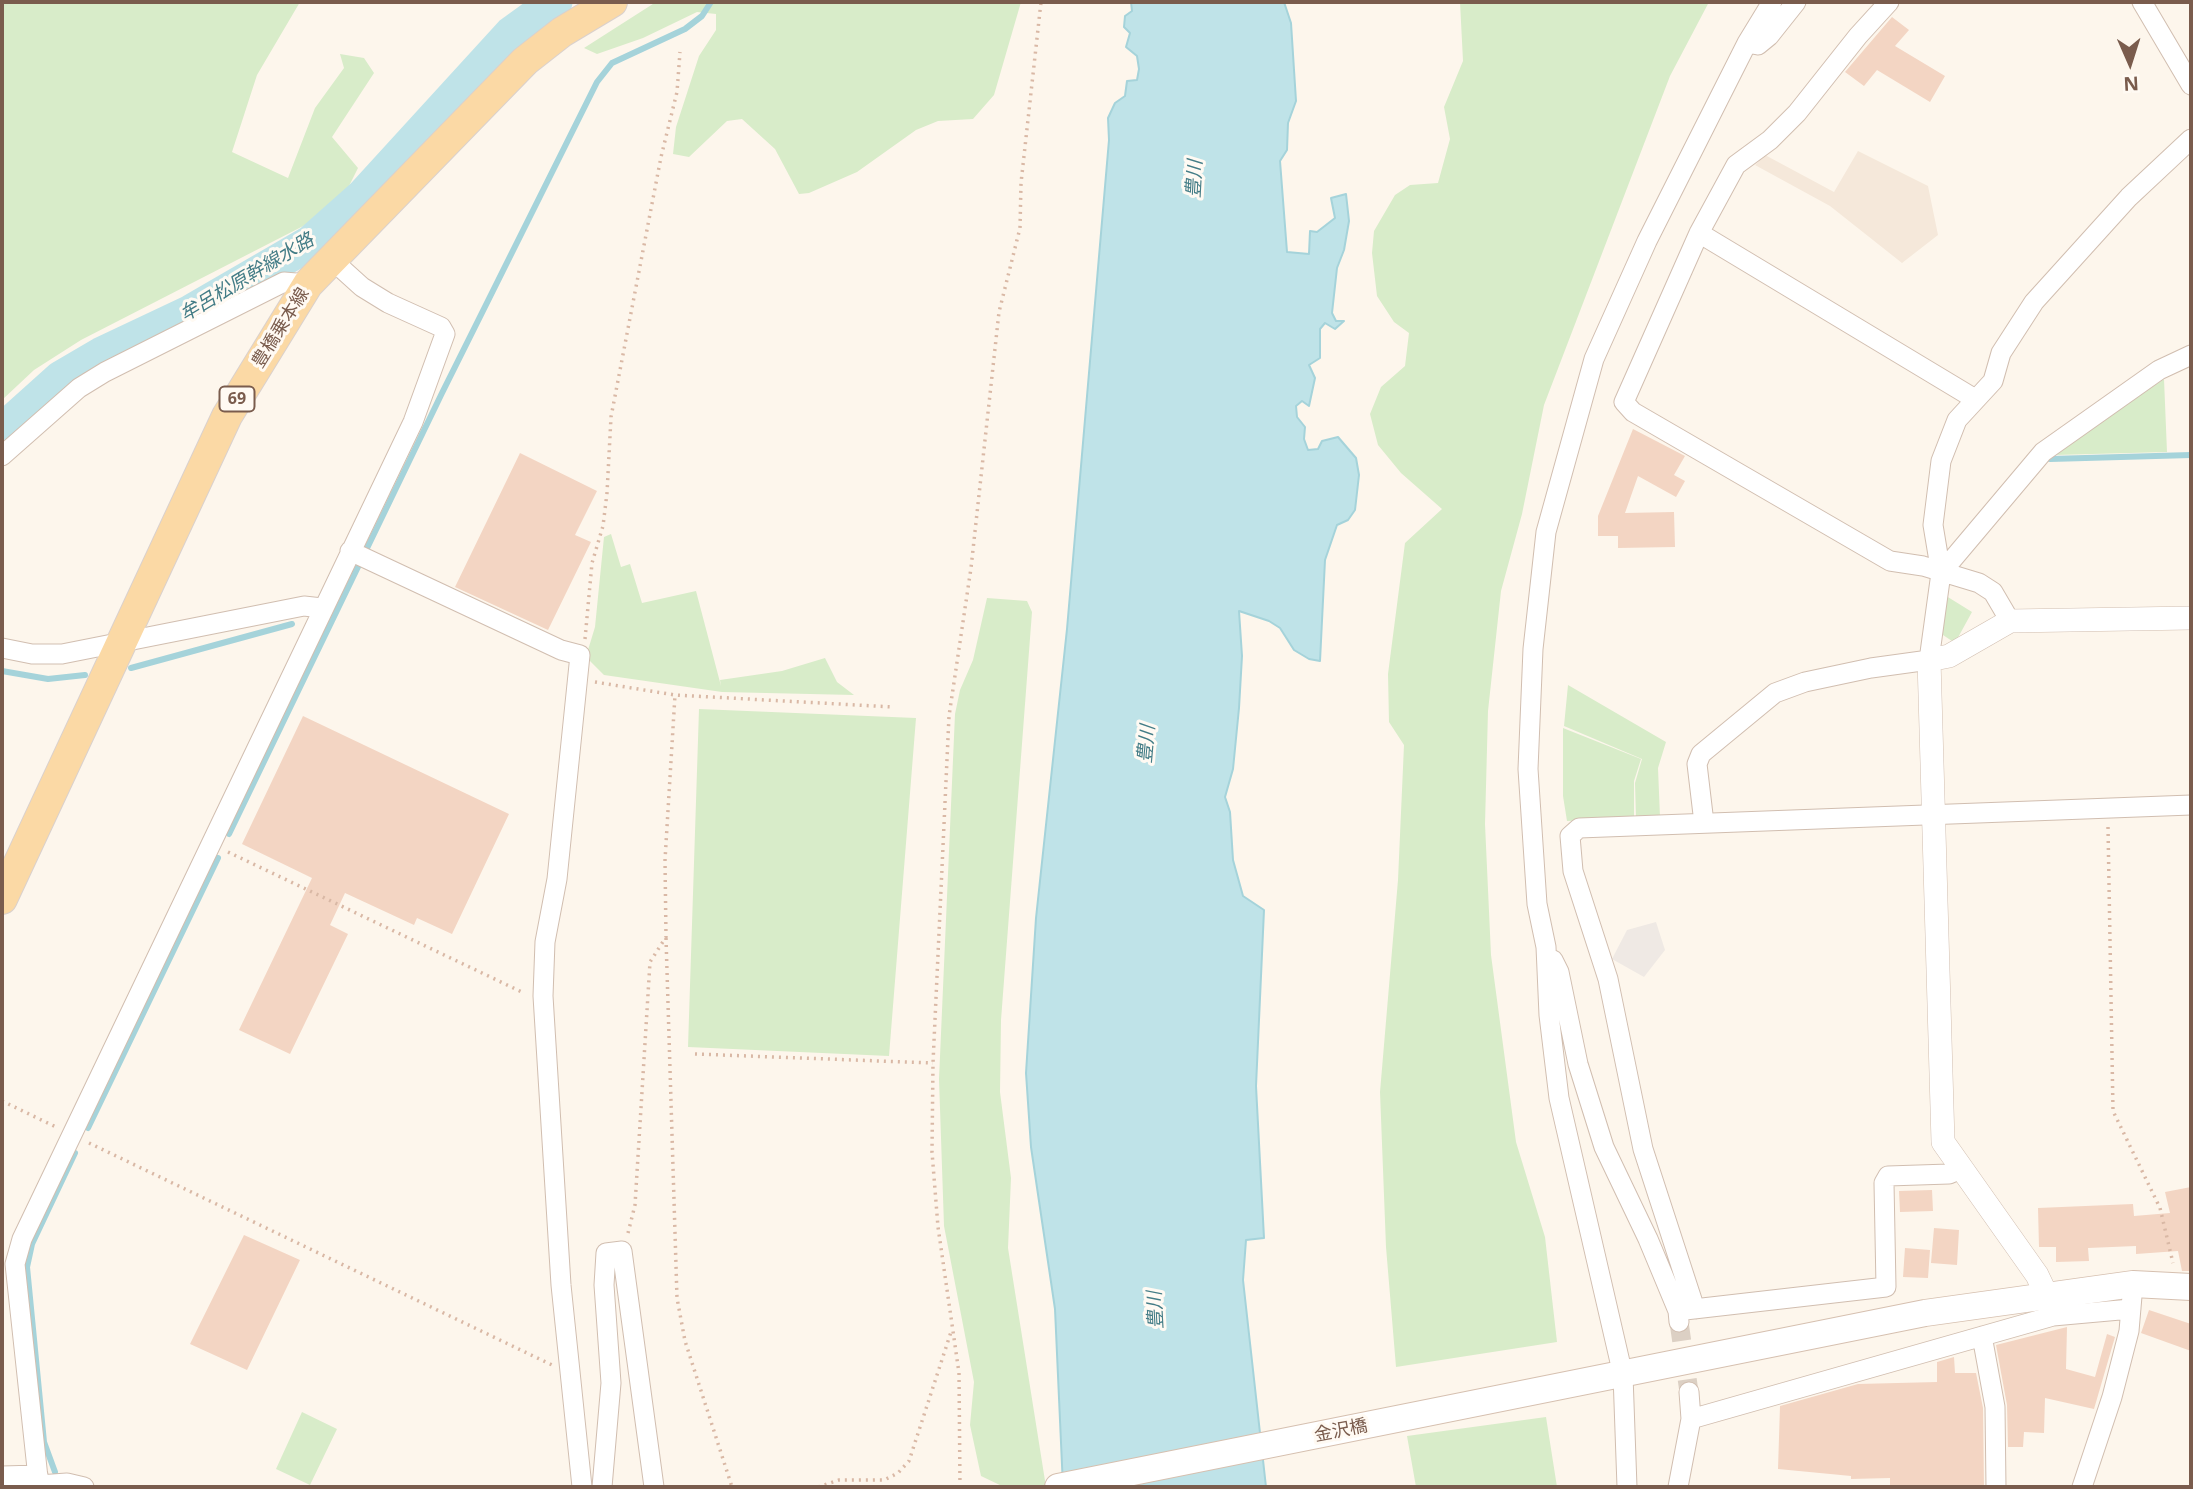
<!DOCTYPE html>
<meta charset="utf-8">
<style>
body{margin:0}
#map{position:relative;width:2193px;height:1489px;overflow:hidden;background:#fdf6ec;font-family:"Open Sans",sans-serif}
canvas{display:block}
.frame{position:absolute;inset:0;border:4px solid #7a5c4d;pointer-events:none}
.north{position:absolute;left:2095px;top:28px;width:70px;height:70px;-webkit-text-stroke:5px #fffaf3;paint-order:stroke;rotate:177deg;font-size:19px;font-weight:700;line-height:28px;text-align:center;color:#7a5c4d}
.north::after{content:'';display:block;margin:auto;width:24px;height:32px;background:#7a5c4d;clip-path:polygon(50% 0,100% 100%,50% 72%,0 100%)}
</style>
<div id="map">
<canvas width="2193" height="1489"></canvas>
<div class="frame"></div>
<div class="north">N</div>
</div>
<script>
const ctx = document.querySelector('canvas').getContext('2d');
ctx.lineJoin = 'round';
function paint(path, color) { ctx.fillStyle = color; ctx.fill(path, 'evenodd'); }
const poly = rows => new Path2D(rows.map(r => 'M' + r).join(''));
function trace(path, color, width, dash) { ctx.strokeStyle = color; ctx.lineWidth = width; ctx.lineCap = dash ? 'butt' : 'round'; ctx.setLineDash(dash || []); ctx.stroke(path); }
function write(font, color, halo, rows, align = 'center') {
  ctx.font = font + ' "Open Sans","Noto Sans JP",sans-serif'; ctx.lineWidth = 6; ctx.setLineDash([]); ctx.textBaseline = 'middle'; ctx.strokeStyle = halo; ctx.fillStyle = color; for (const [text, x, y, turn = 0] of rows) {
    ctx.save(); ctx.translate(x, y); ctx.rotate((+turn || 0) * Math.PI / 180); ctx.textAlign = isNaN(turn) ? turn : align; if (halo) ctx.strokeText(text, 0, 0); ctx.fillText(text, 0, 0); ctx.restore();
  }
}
paint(poly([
 [1858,151,1928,186,1938,235,1902,263,1830,206,1755,165,1765,155,1834,192]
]), '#f5e8da');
paint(poly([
 [1656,922,1665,950,1644,977,1612,959,1627,930]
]), '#efe9e4');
paint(poly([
 [2,2,300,2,257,75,232,152,288,178,315,108,344,68,340,54,364,58,374,73,332,137,358,168,347,190,313,221,81,340,34,370,2,400],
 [656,2,1021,2,994,95,973,119,938,121,916,130,857,172,809,193,799,194,775,149,742,119,727,121,689,157,673,154,676,127,699,56,716,30,716,14,697,12,643,38,597,54,584,48],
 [1460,2,1709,2,1670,76,1544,405,1522,514,1501,591,1488,711,1485,824,1491,955,1516,1142,1545,1237,1557,1342,1396,1367,1386,1247,1380,1092,1398,880,1404,745,1389,722,1388,674,1405,543,1442,509,1401,473,1378,445,1370,414,1381,387,1405,366,1409,333,1394,322,1377,296,1372,253,1374,231,1395,195,1410,185,1438,183,1450,139,1444,107,1463,61],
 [2164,379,2167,452,2055,455,2067,444],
 [611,534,621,567,630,564,642,603,696,591,721,686,720,680,782,671,825,658,837,682,854,695,722,692,604,675,590,661,588,650,595,627,604,537],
 [1943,594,1972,612,1955,643,1937,631],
 [987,598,1027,601,1032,612,1001,1020,1000,1092,1011,1178,1008,1248,1046,1487,1004,1487,981,1476,970,1425,974,1382,944,1226,939,1079,955,714,960,690,973,660],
 [1568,685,1666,742,1658,768,1660,817,1636,817,1635,783,1642,759,1564,726],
 [699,709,916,718,889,1056,688,1047],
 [1563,728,1641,759,1634,781,1634,818,1567,821,1563,796],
 [302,1412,337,1429,310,1485,276,1469],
 [1546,1417,1557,1487,1416,1487,1407,1436]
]), '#d8ecc9');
const water = poly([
 [1131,2,1284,2,1291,23,1296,101,1288,123,1287,150,1280,161,1287,252,1309,254,1310,231,1317,232,1335,218,1331,198,1346,194,1349,221,1344,250,1337,268,1332,313,1336,321,1344,321,1335,329,1325,323,1320,329,1320,358,1309,365,1315,378,1309,406,1302,401,1296,406,1297,417,1305,427,1304,439,1308,450,1318,449,1322,441,1338,437,1356,458,1359,475,1355,510,1348,520,1337,525,1325,560,1320,661,1309,659,1294,650,1280,628,1269,621,1239,611,1242,656,1239,708,1233,769,1225,797,1230,812,1233,860,1243,896,1264,910,1256,1086,1264,1238,1246,1240,1243,1280,1266,1487,1063,1487,1055,1309,1031,1147,1026,1073,1036,918,1067,629,1109,140,1108,118,1115,103,1125,96,1127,81,1137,80,1139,69,1137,56,1126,47,1130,33,1124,27,1125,16,1132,11,1131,2]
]);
paint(water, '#bfe3e8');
trace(water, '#a5d3da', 2);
trace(poly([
 [2050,459,2191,455],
 [131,668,292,624],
 [2,671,48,679,85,675],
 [229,834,442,393,597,82,612,63,685,29,702,16,711,2],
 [88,1128,218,858],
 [55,1472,44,1442,27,1267,32,1244,75,1153]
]), '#a5d3da', 6);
trace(poly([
 [2,431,61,378,102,354,191,312,310,243,363,196,511,34,555,2]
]), '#bfe3e8', 35);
paint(poly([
 [1892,17,1909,30,1895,46,1945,76,1930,102,1877,70,1864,86,1845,72],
 [1633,429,1685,456,1674,475,1685,481,1676,497,1638,476,1625,513,1674,512,1675,547,1618,548,1618,536,1598,536,1598,516],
 [520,453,597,491,575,535,591,542,548,630,455,587],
 [303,716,509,814,452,934,417,918,414,925,345,893,330,925,348,934,290,1054,239,1030,312,878,242,844],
 [2191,1187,2191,1271,2182,1271,2178,1251,2136,1254,2136,1246,2088,1248,2089,1261,2056,1262,2056,1247,2039,1247,2038,1208,2133,1204,2134,1216,2170,1213,2165,1192],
 [1932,1190,1933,1211,1900,1212,1899,1191],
 [1934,1228,1959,1230,1957,1265,1931,1263],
 [244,1235,300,1260,247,1370,190,1344],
 [1905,1248,1930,1250,1928,1278,1903,1277],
 [2149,1310,2191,1324,2191,1351,2141,1333],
 [2067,1327,2066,1369,2095,1377,2107,1334,2115,1337,2094,1409,2045,1398,2044,1433,2024,1432,2023,1447,2008,1447,2007,1405,1996,1345],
 [1954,1357,1955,1373,1976,1373,1983,1408,1984,1487,1890,1486,1890,1478,1851,1479,1851,1476,1778,1469,1780,1406,1858,1384,1937,1382,1937,1362]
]), '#f3d5c3');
trace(poly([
 [1679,1322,1689,1392]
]), '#dcd0c4', 19, [19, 10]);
const minor = poly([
 [1889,2,1858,36,1797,113,1770,140,1736,165,1699,233,1624,402,1633,412,1890,561,1923,566,1979,583,1993,592,2010,621],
 [2142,2,2191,85],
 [1747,43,1758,45,1769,36,1796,2],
 [1699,233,1975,399],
 [2,456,79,388,105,372,284,282,308,284],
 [350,551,561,650,580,655,557,879,545,942,543,996,561,1285,582,1487],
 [1941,573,2043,452,2159,370,2191,355],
 [2,648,32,654,62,654,304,606,322,608],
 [1704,823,1697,764,1701,754,1775,693,1805,682,1871,668,1929,660,1941,573,1933,525,1941,461,1957,420,1993,381,2001,353,2034,302,2129,197,2191,139],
 [1553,960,1559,972,1578,1064,1604,1147,1648,1239,1678,1311,1679,1322],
 [1695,1309,1643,1149,1608,979,1573,871,1570,836,1579,828,2191,805],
 [1685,1310,1886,1287,1884,1183,1888,1176,1949,1174,1961,1169],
 [1982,1336,1995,1407,1996,1487],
 [1691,1419,2053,1316,2131,1309],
 [2,1476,38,1475],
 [39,1485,67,1483,84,1487],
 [39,1487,15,1264,22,1239,413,422,445,334,441,327,388,303,362,287,331,259],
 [602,1487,611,1383,604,1285,606,1253,622,1251,654,1487],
 [1627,1487,1623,1375,1559,1098,1549,1015,1546,947,1537,904,1528,769,1533,649,1546,532,1594,359,1647,241,1747,43,1772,2],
 [1678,1487,1691,1419,1689,1392],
 [2082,1487,2112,1397,2129,1331,2132,1296]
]);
const tertiary = poly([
 [2046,1294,2037,1275,1943,1142,1929,660,1949,656,2010,621,2191,618]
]);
const secondary = poly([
 [1058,1487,1925,1313,2133,1284,2191,1287]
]);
const primary = poly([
 [2,899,227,416,308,284,525,61,562,32,612,2]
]);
trace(minor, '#d1beb0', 21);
trace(tertiary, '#d1beb0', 24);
trace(secondary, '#d6c0b0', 28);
trace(primary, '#dad1cd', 32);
trace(poly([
 [585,639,592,563,603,526,607,493,611,417,661,157,677,92,680,52],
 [595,682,675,695,893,707],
 [2108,827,2113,1111,2160,1208,2173,1263],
 [228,852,524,993],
 [666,938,677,1298,685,1341,732,1487],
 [695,1054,933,1063],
 [2,1101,56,1127],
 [89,1143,552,1365],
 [628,1233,635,1205,650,962,666,937,665,860,675,695],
 [818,1487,839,1480,884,1480,898,1473,909,1461,951,1332],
 [960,1487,959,1373,938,1227,932,1152,933,1063,949,716,971,568,999,312,1020,228,1021,183,1041,2]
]), '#d9b8a5', 3.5, [2, 5]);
trace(minor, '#fff', 19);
trace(tertiary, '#fff', 23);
trace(secondary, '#fff', 26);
trace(primary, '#fbd9a5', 30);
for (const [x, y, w] of [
 [237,399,35]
]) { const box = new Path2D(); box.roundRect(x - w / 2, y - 12.5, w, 25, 5); ctx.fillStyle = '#fffaf3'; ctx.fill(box); trace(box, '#7a5c4d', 2); }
write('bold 16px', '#7a5c4d', null, [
 ["69",237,399]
]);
write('18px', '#7a5c4d', '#fffaf3', [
 ["豊橋乗本線",281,328,-58],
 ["金沢橋",1341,1431,-11]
]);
write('italic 19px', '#437c86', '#fffaf3', [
 ["豊川",1195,179,-87],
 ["牟呂松原幹線水路",247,278,-31],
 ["豊川",1147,744,-85],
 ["豊川",1156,1310,-93]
]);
</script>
